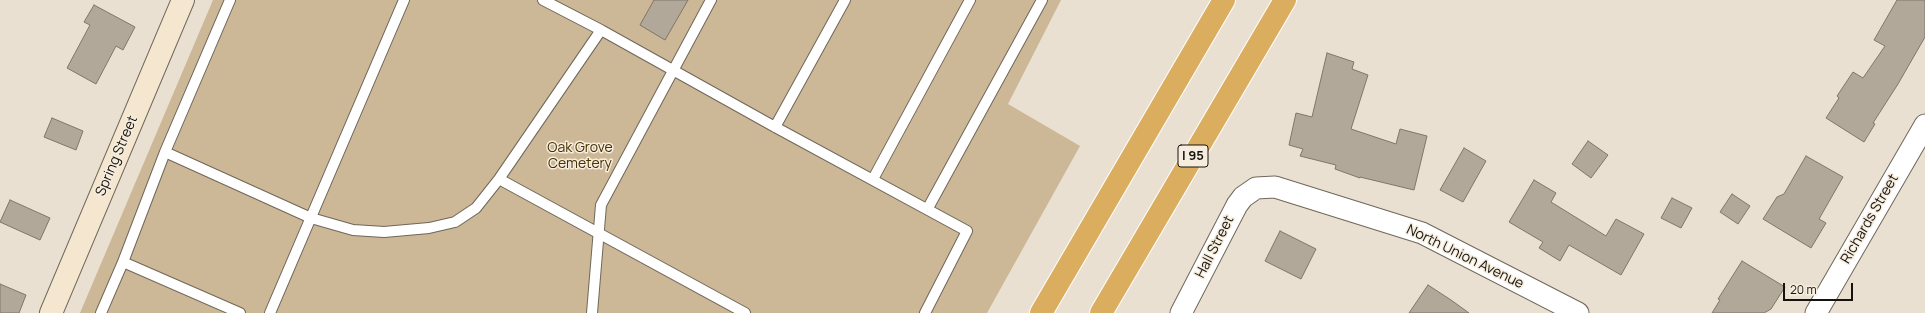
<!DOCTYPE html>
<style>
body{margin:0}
#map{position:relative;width:1925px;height:313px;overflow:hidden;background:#e9e0d1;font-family:Manrope,sans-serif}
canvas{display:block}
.scale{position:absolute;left:1783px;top:283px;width:70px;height:18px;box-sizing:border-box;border:2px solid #16130e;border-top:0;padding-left:5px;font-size:12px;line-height:14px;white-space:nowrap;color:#16130e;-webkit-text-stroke:3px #f6edde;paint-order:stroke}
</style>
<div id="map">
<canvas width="1925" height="313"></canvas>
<div class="scale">20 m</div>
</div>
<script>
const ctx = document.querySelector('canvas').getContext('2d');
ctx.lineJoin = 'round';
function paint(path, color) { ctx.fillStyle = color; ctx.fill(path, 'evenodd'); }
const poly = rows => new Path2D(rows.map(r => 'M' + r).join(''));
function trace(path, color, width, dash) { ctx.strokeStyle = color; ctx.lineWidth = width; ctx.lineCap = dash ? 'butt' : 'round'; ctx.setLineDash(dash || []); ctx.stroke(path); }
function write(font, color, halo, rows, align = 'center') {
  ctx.font = font + ' Manrope,sans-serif'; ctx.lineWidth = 3; ctx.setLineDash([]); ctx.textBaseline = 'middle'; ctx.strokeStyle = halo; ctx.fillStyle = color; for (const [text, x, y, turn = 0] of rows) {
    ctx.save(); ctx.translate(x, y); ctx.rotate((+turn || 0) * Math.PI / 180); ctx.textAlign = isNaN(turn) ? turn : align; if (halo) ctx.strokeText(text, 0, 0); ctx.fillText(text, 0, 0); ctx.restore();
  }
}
paint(poly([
 [213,0,1061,0,1008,104,1080,146,987,313,80,313]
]), '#ccb796');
const building = poly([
 [654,0,688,0,665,40,640,25,654,0],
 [1897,0,1925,0,1925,37,1898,84,1873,123,1875,124,1864,142,1826,118,1839,98,1837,96,1853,72,1863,78,1885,46,1874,40,1897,0],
 [94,5,135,27,123,50,116,46,96,84,67,68,90,25,84,22,94,5],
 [1327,53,1354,62,1352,69,1368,75,1351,129,1396,144,1400,129,1427,136,1414,190,1360,177,1360,178,1335,169,1336,165,1300,156,1303,149,1289,145,1296,113,1312,117,1327,53],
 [52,118,83,131,76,150,44,137,52,118],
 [1588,141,1608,155,1591,178,1572,164,1588,141],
 [1464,148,1486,161,1463,202,1440,190,1464,148],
 [1806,156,1843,177,1819,219,1826,223,1811,248,1763,219,1777,197,1784,194,1806,156],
 [1534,180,1556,193,1551,202,1606,236,1616,219,1644,234,1621,275,1569,245,1560,261,1539,248,1543,242,1509,222,1534,180],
 [1732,194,1750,206,1738,224,1720,212,1732,194],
 [1672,198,1692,208,1681,228,1661,218,1672,198],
 [10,200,50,218,40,240,0,222,10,200],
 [1280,231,1316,249,1301,279,1265,261,1280,231],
 [1742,261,1785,287,1771,309,1764,313,1712,313,1720,300,1718,299,1742,261],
 [0,284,26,295,19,313,0,313,0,284],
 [1428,285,1451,300,1469,313,1409,313,1428,285]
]);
paint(building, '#b1a89a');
trace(building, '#7f7669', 1);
const lane = poly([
 [230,0,165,152,311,218,353,230,384,232,429,228,455,222,476,208,499,179,601,30],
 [543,0,601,30,775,127,967,231,925,313],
 [775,127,845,0],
 [165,152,123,262,240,313],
 [499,179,745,313],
 [873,179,970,0],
 [928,208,1042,0],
 [101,313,123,262],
 [270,313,404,0],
 [592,313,601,205,711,0]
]);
const street = poly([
 [1181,313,1237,205,1243,197,1256,188,1275,187,1422,233,1578,313],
 [1816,313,1925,125]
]);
const secondary = poly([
 [51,313,183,0]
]);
const highway = poly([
 [1041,313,1224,0],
 [1101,313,1285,0]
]);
trace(lane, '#6f675a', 12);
trace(street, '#6f675a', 23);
trace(secondary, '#6f675a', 24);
trace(highway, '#fff', 24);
trace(lane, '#fff', 10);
trace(street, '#fff', 21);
trace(secondary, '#f4e6cf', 22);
trace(highway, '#dbad5e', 22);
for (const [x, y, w] of [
 [1193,156,30]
]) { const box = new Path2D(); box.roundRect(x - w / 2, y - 11, w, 22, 3); ctx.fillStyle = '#f6edde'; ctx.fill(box); trace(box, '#16130e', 1); }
write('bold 13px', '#16130e', null, [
 ["I 95",1193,156]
]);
write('14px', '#473001', '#f6edde', [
 ["Oak Grove",580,148],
 ["Cemetery",580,164]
]);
write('14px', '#16130e', '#f6edde', [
 ["Spring Street",117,156,-67],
 ["Richards Street",1870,219,-60],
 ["Hall Street",1215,247,-63],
 ["North Union Avenue",1465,257,26]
]);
</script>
